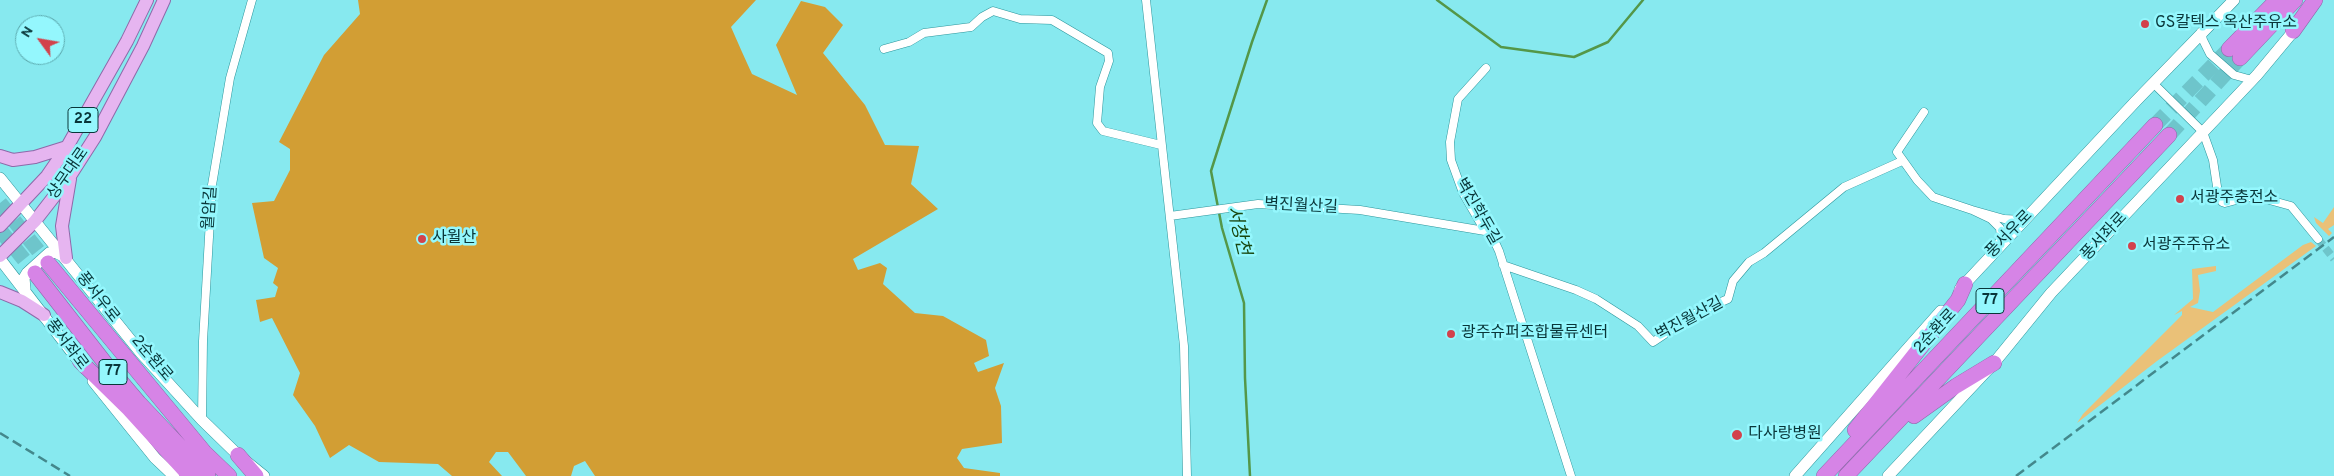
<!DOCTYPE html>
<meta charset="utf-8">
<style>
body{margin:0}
#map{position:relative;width:2334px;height:476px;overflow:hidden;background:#87e9ef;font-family:Overpass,sans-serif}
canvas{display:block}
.north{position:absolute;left:15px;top:15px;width:50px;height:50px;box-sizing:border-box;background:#94f7fd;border:1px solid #5caaaf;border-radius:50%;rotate:302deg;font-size:14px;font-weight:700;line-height:20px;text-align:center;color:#093639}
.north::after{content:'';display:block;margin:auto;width:18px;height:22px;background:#d2424c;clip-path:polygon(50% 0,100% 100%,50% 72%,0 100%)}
</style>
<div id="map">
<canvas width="2334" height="476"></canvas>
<div class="north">N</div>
</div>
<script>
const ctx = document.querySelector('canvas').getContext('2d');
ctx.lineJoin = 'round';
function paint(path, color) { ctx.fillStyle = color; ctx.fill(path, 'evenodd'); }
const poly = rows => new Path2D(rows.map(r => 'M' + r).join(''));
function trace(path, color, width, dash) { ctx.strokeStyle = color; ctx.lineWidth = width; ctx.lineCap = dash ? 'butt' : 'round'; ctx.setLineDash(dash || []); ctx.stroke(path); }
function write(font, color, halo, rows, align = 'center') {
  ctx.font = font + ' Overpass,"Noto Sans KR",sans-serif'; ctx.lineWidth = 5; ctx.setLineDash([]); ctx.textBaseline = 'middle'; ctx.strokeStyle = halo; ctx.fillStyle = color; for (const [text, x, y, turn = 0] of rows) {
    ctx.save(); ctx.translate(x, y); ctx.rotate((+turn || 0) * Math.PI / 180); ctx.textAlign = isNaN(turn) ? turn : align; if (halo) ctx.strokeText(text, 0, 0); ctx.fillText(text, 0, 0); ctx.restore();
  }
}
paint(poly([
 [2334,207,2334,225,2328,229,2332,233,2329,236,2316,223,2314,217,2323,223],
 [2311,242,2316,246,2157,361,2077,423,2083,414,2182,315,2182,311,2174,315,2193,299,2192,269,2216,266,2216,271,2198,275,2200,291,2198,303,2190,307,2213,312,2303,245]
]), '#eac178');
paint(poly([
 [358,0,756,0,731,27,742,52,752,74,797,95,776,45,801,1,825,7,843,25,823,53,865,105,885,145,919,146,911,184,938,209,853,259,858,270,880,263,887,268,883,284,915,313,943,316,986,340,989,356,974,363,978,372,1004,363,995,388,1001,406,1002,443,962,449,957,458,964,468,1000,473,1000,476,595,476,585,461,574,466,571,476,526,476,508,452,496,452,489,462,502,476,452,476,438,464,379,462,349,445,330,458,315,426,293,395,300,373,272,318,260,322,256,300,275,297,278,287,273,283,278,268,264,258,252,203,274,201,290,170,290,149,279,142,324,55,360,14]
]), '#d29e34');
trace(poly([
 [1437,0,1501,47,1574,57,1608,42,1643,0],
 [1250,476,1245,378,1244,303,1222,228,1211,171,1252,42,1267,0]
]), '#549748', 2.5);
trace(poly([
 [2318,239,2334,259]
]), '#6ec5cb', 8, [8, 4]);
trace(poly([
 [2155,125,2229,49],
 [2169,135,2240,58],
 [0,203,48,263],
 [0,230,35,273]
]), '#6ec5cb', 15, [15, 8]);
const street = poly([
 [1146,0,1184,346,1187,476],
 [2201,32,2203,40,2210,54,2234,75,2252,80],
 [884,49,909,42,924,33,971,27,982,17,993,11,1020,19,1052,20,1108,53,1109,61,1100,87,1097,123,1103,131,1161,145],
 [1486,68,1458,99,1450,142,1451,160,1463,193,1485,231,1493,238,1499,251,1571,476],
 [2153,83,2203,132,2213,160,2218,193,2222,202,2225,203,2248,197,2262,198,2291,206,2318,239],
 [1924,112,1897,152,1917,180,1933,197,1972,210],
 [1170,216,1258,204,1360,210,1485,231],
 [1997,246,2001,238,2000,228,1991,219,1972,210,2004,219,2024,220],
 [1503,265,1576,290,1596,299,1638,326,1653,342,1698,312,1728,299,1733,281,1749,262,1764,253,1844,187,1902,161],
 [202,420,203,341,212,185,230,78,252,0]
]);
const secondary = poly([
 [0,178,141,353,202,420,238,455,264,476],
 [0,259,84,368],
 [25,289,24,278,27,273,49,253,55,252,65,257],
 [1960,289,2135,102,2234,0],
 [93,381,155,458,174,476],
 [1795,476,1941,311],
 [1888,476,1994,363,2051,293,2257,75,2297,27]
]);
const primary = poly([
 [0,156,13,160,35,157,67,147],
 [0,226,47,176,67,147,127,41,147,0],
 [0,256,35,221,70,176,95,137,143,46,164,0],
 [66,258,62,226,70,179],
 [0,292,22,301,44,315]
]);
const highway = poly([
 [2293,31,2315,0],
 [2229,49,2277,0],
 [2240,58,2295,0],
 [48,263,205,453,229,476],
 [35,273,105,363,139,403,208,476],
 [80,361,129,409,190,476],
 [1914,416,1956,386,1994,363],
 [1855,430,1958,300,1965,284],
 [238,455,256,476],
 [1824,476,2155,125],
 [1846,476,2169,135]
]);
trace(street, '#2c969c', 9);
trace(secondary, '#2c969c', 12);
trace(primary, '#8e69a9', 14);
trace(highway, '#8e69a9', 16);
trace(street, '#fff', 8);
trace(secondary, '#fff', 11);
trace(primary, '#e6b5f0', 12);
trace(highway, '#d684e6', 15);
trace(poly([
 [0,433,70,476],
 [2016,476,2334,237]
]), '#43888c', 2.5, [10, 5]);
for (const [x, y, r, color] of [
 [2145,24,5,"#d2424c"],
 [2180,199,5,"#d2424c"],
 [422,239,5,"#d2424c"],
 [2132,246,5,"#d2424c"],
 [1451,334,5,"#d2424c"],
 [1737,435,6,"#d2424c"]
]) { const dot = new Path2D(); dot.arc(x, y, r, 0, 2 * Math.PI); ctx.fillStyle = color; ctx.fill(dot); trace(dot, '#94f7fd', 2); }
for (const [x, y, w] of [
 [83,120,30],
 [1990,301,28],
 [113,372,28]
]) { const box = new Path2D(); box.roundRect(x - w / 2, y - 12.5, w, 25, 4); ctx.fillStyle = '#94f7fd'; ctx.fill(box); trace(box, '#093639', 1); }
write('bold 15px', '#093639', null, [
 ["22",83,120],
 ["77",1990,301],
 ["77",113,372]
]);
write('16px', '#093639', '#94f7fd', [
 ["GS칼텍스 옥산주유소",2155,24],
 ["서광주충전소",2190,199],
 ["사월산",432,239],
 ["서광주주유소",2142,246],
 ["광주슈퍼조합물류센터",1461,334],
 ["다사랑병원",1748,435]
], 'left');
write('16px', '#093639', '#94f7fd', [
 ["상무대로",69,174,-55],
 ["벽진월산길",1301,207,3],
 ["월암길",211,208,-86],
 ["벽진학두길",1477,212,60],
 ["풍서우로",2010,235,-46],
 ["풍서좌로",2105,237,-47],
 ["풍서우로",97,298,52],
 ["벽진월산길",1690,320,-28],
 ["2순환로",1936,332,-47],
 ["풍서좌로",66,345,53],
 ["2순환로",151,359,50]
]);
write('italic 18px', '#18460f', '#94f7fd', [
 ["서창천",1237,231,76]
]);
</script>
